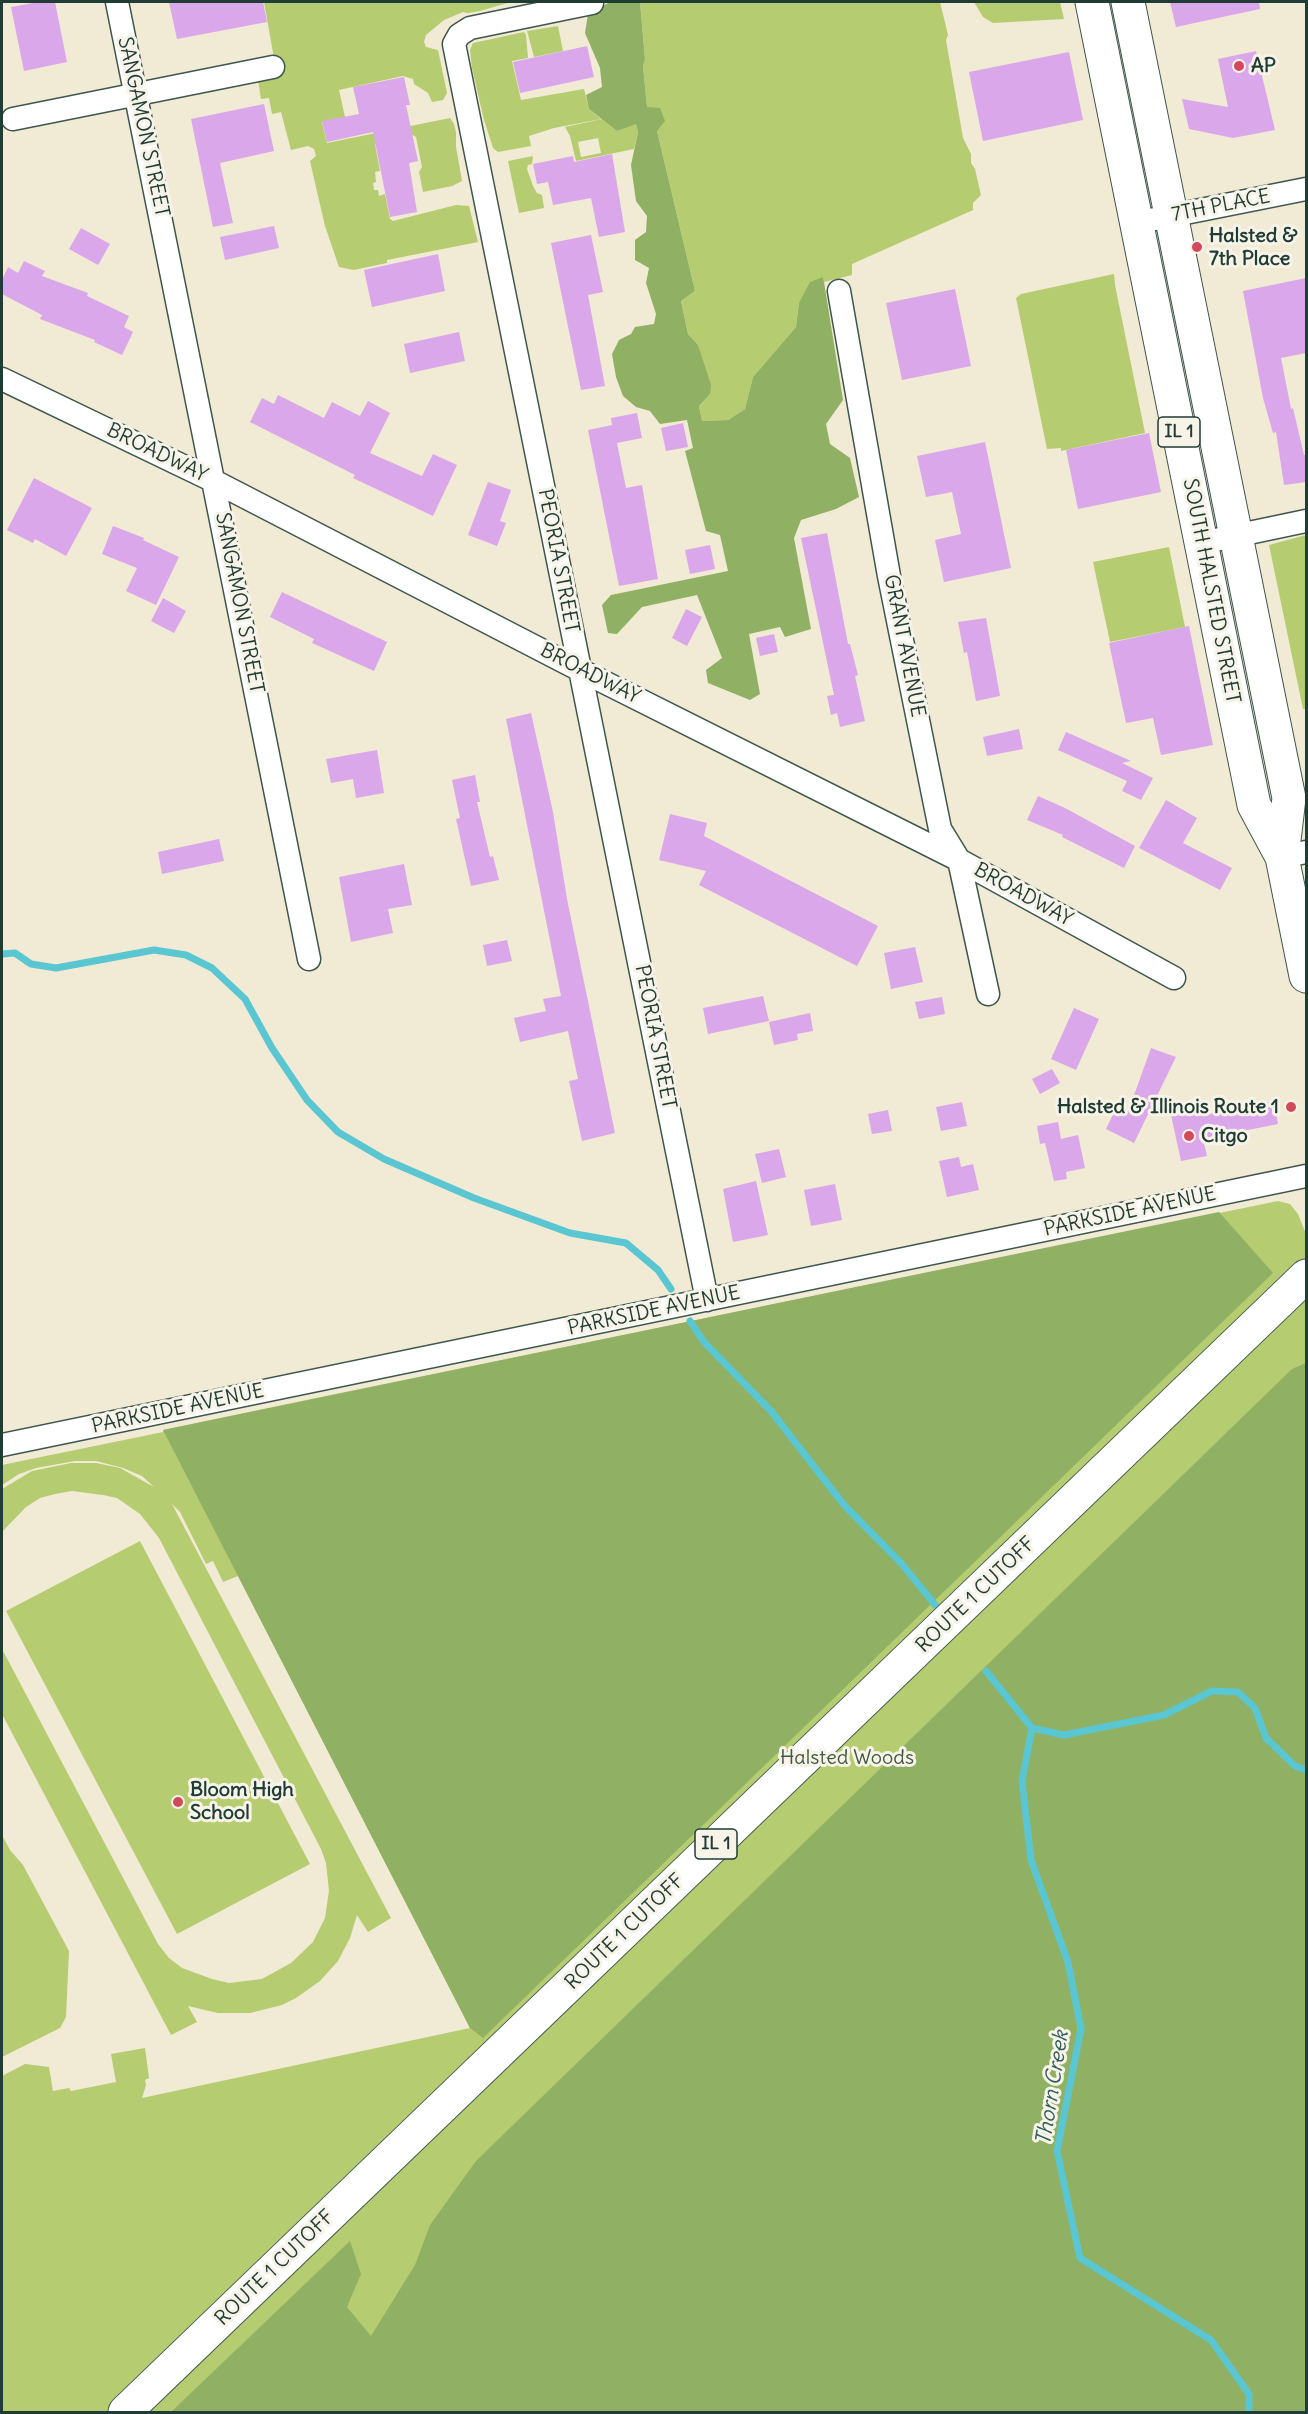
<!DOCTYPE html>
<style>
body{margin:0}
#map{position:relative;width:1308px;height:2414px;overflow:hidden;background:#f1ead4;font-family:Delius,sans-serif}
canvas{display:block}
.frame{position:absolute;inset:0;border:3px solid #1f3d34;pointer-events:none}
</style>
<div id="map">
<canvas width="1308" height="2414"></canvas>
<div class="frame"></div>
</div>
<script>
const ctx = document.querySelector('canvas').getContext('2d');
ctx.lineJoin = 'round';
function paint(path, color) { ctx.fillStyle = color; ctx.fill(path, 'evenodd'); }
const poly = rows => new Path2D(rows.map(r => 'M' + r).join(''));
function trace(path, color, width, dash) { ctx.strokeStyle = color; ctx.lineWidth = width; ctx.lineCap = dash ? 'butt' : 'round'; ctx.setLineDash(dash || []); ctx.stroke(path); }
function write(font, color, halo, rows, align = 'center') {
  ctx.font = font + ' Delius,sans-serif'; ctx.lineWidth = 6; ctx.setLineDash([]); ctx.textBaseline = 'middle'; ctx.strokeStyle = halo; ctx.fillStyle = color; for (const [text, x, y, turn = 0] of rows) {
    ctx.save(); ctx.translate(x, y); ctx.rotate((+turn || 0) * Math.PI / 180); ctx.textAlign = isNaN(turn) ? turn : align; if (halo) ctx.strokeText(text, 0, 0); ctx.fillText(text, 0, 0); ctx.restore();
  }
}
paint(poly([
 [264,2,511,2,480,11,468,13,463,12,444,20,426,35,424,42,426,47,438,50,447,93,443,100,432,102,428,93,414,84,413,79,403,76,339,90,345,117,322,122,327,143,450,118,454,124,456,132,456,147,462,181,452,186,423,192,419,172,422,167,416,137,413,135,375,144,380,171,375,172,376,182,373,183,374,190,378,190,379,196,385,194,390,219,393,221,456,205,469,206,478,242,387,260,387,263,354,270,339,267,325,226,310,161,316,156,314,149,308,146,291,150,281,112,272,114,269,98,261,99,258,80,277,75],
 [640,2,940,2,948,35,946,40,963,138,971,154,971,163,975,169,981,195,973,203,973,210,852,264,852,275,824,282,823,277,799,303,796,327,753,377,745,409,728,420,702,421,699,406,710,394,698,345,688,334,681,301,695,291,657,131,647,107,643,66,645,58],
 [974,2,1060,2,1064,19,993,23,983,17],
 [558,26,563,51,534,57,527,31],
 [524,32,526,35,528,58,512,61,521,100,584,89,589,109,601,119,554,128,529,136,531,146,498,152,493,148,484,120,472,68,470,50,473,43],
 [602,119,617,131,636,123,638,132,634,149,576,161,570,136,565,127],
 [598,138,601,153,581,157,578,142],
 [533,156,532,164,528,165,527,169,533,186,537,193,542,195,544,208,519,213,508,161],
 [1114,274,1115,285,1145,433,1061,451,1061,448,1047,449,1016,298,1021,294],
 [1306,535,1306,709,1303,709,1269,545],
 [1169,547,1185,627,1110,642,1093,562],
 [1278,1201,1290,1204,1298,1214,1306,1234,1306,2412,2,2412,2,2076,25,2064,49,2067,53,2091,69,2088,71,2091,116,2082,111,2054,145,2048,149,2078,145,2080,146,2085,142,2098,470,2028,238,1576,223,1582,213,1561,206,1564,180,1512,172,1504,391,1918,368,1932,357,1915,350,1938,338,1961,320,1981,296,1998,282,2005,250,2013,218,2013,188,2006,197,2022,171,2035,2,1714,2,1649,158,1944,169,1958,182,1968,212,1979,229,1983,262,1979,291,1963,313,1942,325,1918,329,1891,326,1863,321,1849,159,1538,140,1514,117,1498,103,1495,72,1491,55,1494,40,1498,26,1507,2,1532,2,1489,32,1471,71,1463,96,1463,120,1468,154,1487,142,1476,123,1468,96,1461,75,1461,36,1468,19,1474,2,1485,2,1465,163,1432,163,1430,311,1399],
 [140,1541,310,1864,177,1934,6,1611],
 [2,1835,10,1850,23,1865,69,1951,66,2017,60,2028,2,2057]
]), '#b6cc71');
paint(poly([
 [610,2,640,2,645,59,643,66,647,107,660,108,665,121,657,131,695,291,681,301,688,334,698,345,711,385,710,394,699,406,702,421,728,420,745,409,753,377,796,327,799,303,810,282,823,277,824,282,843,400,826,424,830,444,850,458,859,497,836,509,801,520,794,538,811,629,785,637,780,627,749,634,760,694,750,700,708,683,706,670,722,658,697,595,642,607,617,634,608,633,602,605,611,595,728,571,720,535,706,531,685,451,693,448,687,420,660,424,650,411,636,407,623,396,616,377,612,354,619,340,631,334,635,327,654,324,656,314,646,283,649,268,635,260,635,240,646,232,647,216,636,201,631,165,638,132,636,124,617,131,589,109,586,95,602,87,600,68,585,33,588,14],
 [1219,1212,1273,1273,483,2038,470,2028,163,1430],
 [1306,1363,1306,2412,171,2412,350,2241,361,2274,347,2307,371,2336,415,2265,430,2225,476,2161,1292,1369]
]), '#90b063');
trace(poly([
 [2,954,15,953,31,964,56,968,154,950,186,955,212,968,245,999,272,1048,307,1100,338,1132,384,1159,474,1198,570,1233,626,1243,658,1270,671,1289],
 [690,1321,704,1342,771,1411,844,1505,901,1563,936,1606],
 [986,1671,1032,1728,1064,1735,1164,1715,1212,1691,1238,1692,1255,1708,1266,1738,1295,1766,1306,1770],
 [1032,1728,1022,1781,1031,1860,1068,1962,1081,2029,1057,2151,1080,2258,1211,2340,1249,2394,1249,2412]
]), '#5ac6d2', 7);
paint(poly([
 [39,2,55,2,67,62,24,71,11,7],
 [169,2,263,2,267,22,177,39],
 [1170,2,1259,2,1260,9,1176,27],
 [587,46,594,77,520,93,513,62],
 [1256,51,1275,130,1233,138,1189,129,1182,99,1228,107,1218,59],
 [1069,52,1083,120,983,141,969,72],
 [404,77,410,105,406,105,418,161,409,163,417,212,390,217,373,132,327,142,322,121,359,114,353,87],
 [264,104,274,151,220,163,233,223,213,227,191,119],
 [612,154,625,232,599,237,591,198,553,205,548,182,537,184,533,164,573,156,574,162],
 [274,226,279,248,225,260,220,237],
 [81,228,110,244,98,265,69,249],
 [591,235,603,292,588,295,605,386,581,390,551,243],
 [438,254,445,291,372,307,364,270],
 [24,261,45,271,42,276,88,293,87,296,129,316,124,327,133,332,122,355,94,342,95,340,40,319,42,315,2,294,2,280,8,267,18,273],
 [1306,278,1306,353,1281,358,1291,409,1293,408,1304,455,1306,455,1306,482,1284,485,1276,432,1273,433,1263,398,1243,291],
 [955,289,971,366,902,380,886,303],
 [459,332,465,361,410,373,404,344],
 [278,395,324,418,332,402,360,416,368,401,390,413,370,453,422,476,433,454,457,465,433,516,353,478,355,475,250,422,262,398,274,404],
 [637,413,642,438,617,443,626,488,642,485,658,579,619,586,588,430,612,425,611,418],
 [683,423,688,447,666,451,661,428],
 [1149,433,1161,492,1078,509,1066,450],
 [985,442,1011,568,944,582,935,540,961,534,952,492,926,497,917,456],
 [34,478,92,508,66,556,35,539,33,543,7,530],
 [488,482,511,490,500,521,506,523,497,546,468,535],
 [113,526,144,538,143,540,179,557,156,605,126,591,137,568,102,554],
 [827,533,848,644,850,644,858,675,855,676,865,721,840,727,837,713,831,715,827,696,834,695,801,538],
 [710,545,715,569,690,574,685,550],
 [282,592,387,642,374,671,312,643,314,639,270,617],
 [163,598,186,611,174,633,151,621],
 [686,609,702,617,687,646,672,638],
 [986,618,1000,696,976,701,967,652,964,653,958,622],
 [1189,626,1213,745,1161,755,1153,718,1126,723,1109,643],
 [774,634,778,652,760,656,756,638],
 [531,713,553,812,567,899,615,1133,582,1141,569,1081,578,1079,568,1031,520,1042,514,1018,546,1011,543,999,561,996,506,719],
 [1019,729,1023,749,987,756,983,737],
 [1066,732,1131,761,1122,763,1153,778,1141,800,1122,791,1127,781,1058,750],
 [377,750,384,793,356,798,353,779,331,783,326,759],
 [475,775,480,802,477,802,490,857,493,856,499,880,471,886,456,819,460,818,452,780],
 [1038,796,1065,808,1135,846,1124,868,1062,837,1063,835,1027,820],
 [1166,800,1197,818,1183,843,1232,868,1220,890,1139,848],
 [670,814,707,823,704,836,878,926,857,966,699,885,706,871,659,860],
 [219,839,224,861,162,874,158,852],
 [404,864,412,905,388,909,393,933,351,942,339,877],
 [507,940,512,961,487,966,483,945],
 [915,947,923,982,891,989,884,953],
 [763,996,769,1021,708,1034,703,1008],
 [942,997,945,1014,919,1019,915,1002],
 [1074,1008,1099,1019,1076,1070,1051,1059],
 [810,1013,813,1031,797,1034,798,1040,774,1045,769,1022],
 [1151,1048,1176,1057,1134,1143,1106,1129,1117,1106,1128,1112],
 [1052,1069,1060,1083,1040,1094,1032,1079],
 [1274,1101,1278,1124,1203,1139,1207,1156,1181,1161,1171,1115,1197,1110,1198,1116],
 [962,1102,967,1126,941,1131,936,1107],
 [888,1110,892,1131,872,1134,868,1114],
 [1058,1122,1061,1139,1078,1135,1085,1168,1066,1172,1067,1179,1054,1181,1045,1143,1040,1144,1037,1126],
 [779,1149,786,1177,762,1183,755,1154],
 [959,1157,961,1167,973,1164,979,1190,947,1197,939,1161],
 [756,1181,768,1235,733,1242,723,1189],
 [835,1184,842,1220,811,1226,804,1190]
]), '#daa7ea');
const minor = poly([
 [117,2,309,959],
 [592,3,470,28,459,35,454,44,707,1300],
 [13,119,273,67],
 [1135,223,1306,189],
 [839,291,889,576,940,829,959,860,988,994],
 [2,379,214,481,580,670,959,860,1174,978],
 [1201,543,1306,521],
 [1282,857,1306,852],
 [2,1445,1306,1176]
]);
const primary = poly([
 [1092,2,1254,805,1282,857,1306,976],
 [1128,2,1289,798,1282,857],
 [125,2412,1306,1276]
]);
trace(minor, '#3e574c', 25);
trace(primary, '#3e574c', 35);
trace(minor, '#fff', 22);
trace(primary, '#fff', 33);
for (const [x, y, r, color] of [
 [1239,66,6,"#d1495b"],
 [1197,247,6,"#d1495b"],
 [1291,1107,6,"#d1495b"],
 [1189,1136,6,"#d1495b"],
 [178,1802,6,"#d1495b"]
]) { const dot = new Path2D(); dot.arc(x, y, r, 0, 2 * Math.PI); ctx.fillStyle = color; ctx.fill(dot); trace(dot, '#f7f3e8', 2); }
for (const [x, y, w] of [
 [1179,432,42],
 [716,1844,42]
]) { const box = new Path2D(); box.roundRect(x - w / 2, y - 15, w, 30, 4.5); ctx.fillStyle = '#f7f3e8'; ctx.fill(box); trace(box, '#1f3d34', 1.5); }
write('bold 18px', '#1f3d34', null, [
 ["IL 1",1179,432],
 ["IL 1",716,1844]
]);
write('bold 20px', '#1f3d34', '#f7f3e8', [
 ["AP",1251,66],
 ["Halsted &",1209,236],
 ["7th Place",1209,259],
 ["Halsted & Illinois Route 1",1279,1107,"right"],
 ["Citgo",1201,1136],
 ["Bloom High",190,1790],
 ["School",190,1813]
], 'left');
write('20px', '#1f3d34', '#f7f3e8', [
 ["SANGAMON STREET",143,127,78],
 ["7TH PLACE",1221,206,-11],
 ["BROADWAY",157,453,26],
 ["PEORIA STREET",558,561,79],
 ["SOUTH HALSTED STREET",1211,591,79],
 ["SANGAMON STREET",239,603,79],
 ["GRANT AVENUE",904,646,79],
 ["BROADWAY",590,674,27],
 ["BROADWAY",1023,895,29],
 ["PEORIA STREET",655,1037,79],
 ["PARKSIDE AVENUE",1130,1212,-12],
 ["PARKSIDE AVENUE",654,1311,-12],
 ["PARKSIDE AVENUE",178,1409,-12],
 ["ROUTE 1 CUTOFF",976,1595,-44],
 ["ROUTE 1 CUTOFF",625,1932,-44],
 ["ROUTE 1 CUTOFF",275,2268,-44]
]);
write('20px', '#3d5a40', '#f7f3e8', [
 ["Halsted Woods",847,1758]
]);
write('italic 21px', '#2e5f5c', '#f7f3e8', [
 ["Thorn Creek",1053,2088,-81]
]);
</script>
